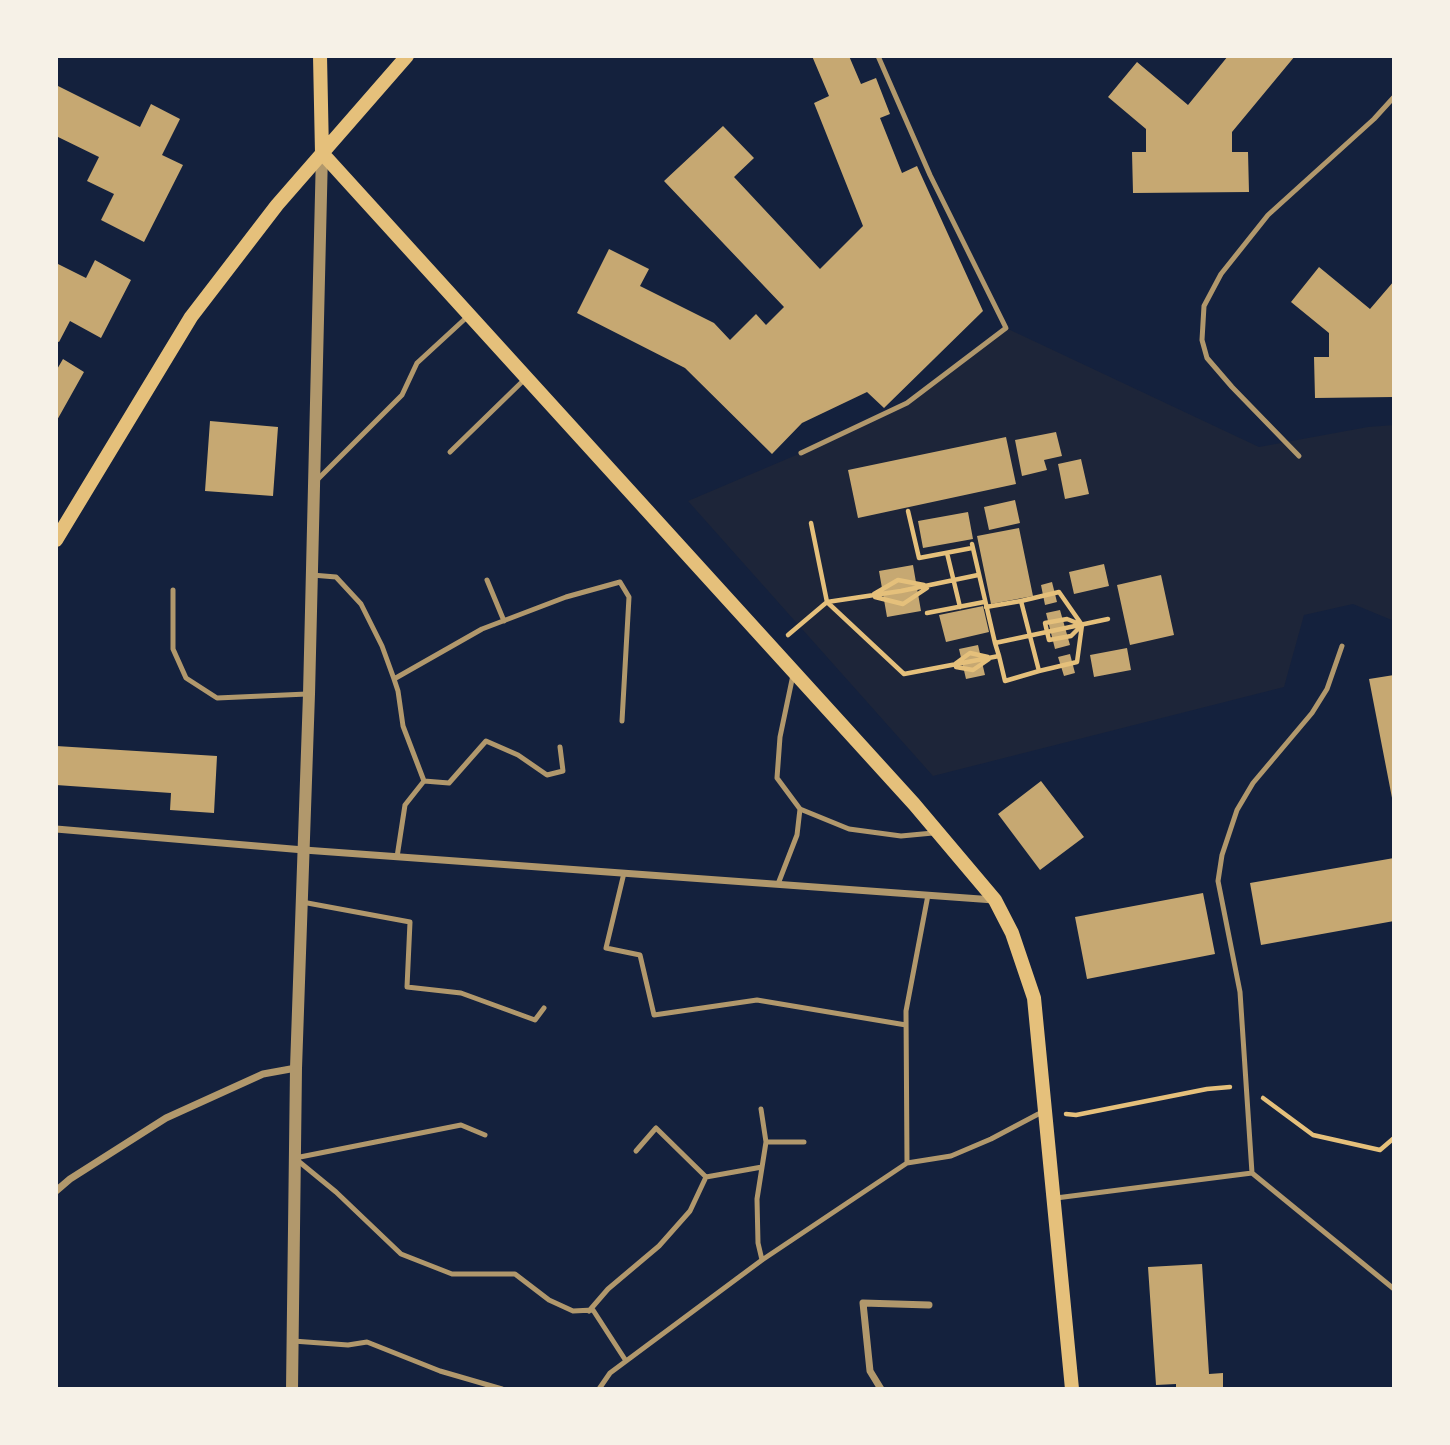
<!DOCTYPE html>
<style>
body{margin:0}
#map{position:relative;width:1450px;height:1445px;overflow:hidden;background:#14213d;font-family:Manrope,sans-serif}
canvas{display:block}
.frame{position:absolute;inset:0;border:58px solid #f6f1e7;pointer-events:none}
</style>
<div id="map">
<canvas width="1450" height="1445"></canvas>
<div class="frame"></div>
</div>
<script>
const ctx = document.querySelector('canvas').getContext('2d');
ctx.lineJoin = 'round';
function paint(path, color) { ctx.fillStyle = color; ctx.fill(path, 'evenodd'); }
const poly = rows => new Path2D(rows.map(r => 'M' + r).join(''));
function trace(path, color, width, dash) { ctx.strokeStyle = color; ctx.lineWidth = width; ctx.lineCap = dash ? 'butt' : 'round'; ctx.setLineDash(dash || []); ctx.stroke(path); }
paint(poly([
 [1006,328,1259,447,1368,427,1394,425,1394,621,1353,604,1304,615,1284,687,933,776,688,501,801,453,907,403]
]), '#1d2539');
paint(poly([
 [812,56,849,56,861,84,876,78,890,114,880,118,902,173,917,166,983,311,884,408,867,392,802,423,772,454,685,368,577,313,609,249,649,269,640,286,714,323,730,340,756,314,766,325,784,307,664,181,723,126,754,158,734,177,820,269,863,226,814,103,829,96],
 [1228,56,1295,56,1232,132,1232,152,1248,152,1249,192,1133,193,1132,152,1146,152,1146,129,1108,97,1137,62,1188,105],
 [56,85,140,127,151,104,180,119,162,155,183,165,144,242,101,220,114,194,87,181,99,157,56,136],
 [95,260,131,280,101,338,70,321,59,342,56,341,56,263,86,278],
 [1319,267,1370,309,1394,281,1394,397,1315,398,1314,357,1329,357,1329,333,1291,302],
 [63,359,84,372,56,422,56,371],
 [210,421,278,427,273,496,205,491],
 [1056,432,1062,456,1044,460,1047,470,1022,476,1015,440],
 [1006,437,1016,484,858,518,848,470],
 [1081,459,1089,494,1065,499,1058,464],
 [1015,500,1020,523,989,530,984,507],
 [968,512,973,539,923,548,918,521],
 [1019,528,1033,596,991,604,977,536],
 [1104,564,1109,586,1074,594,1069,572],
 [913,565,921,611,887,617,879,571],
 [1161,575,1174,635,1130,645,1117,585],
 [1052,582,1057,602,1045,605,1041,585],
 [983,606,989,632,946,642,939,615],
 [1060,610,1070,645,1055,649,1046,613],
 [978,645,985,675,966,679,959,649],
 [1127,648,1131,670,1094,677,1090,655],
 [1070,654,1075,673,1064,676,1058,657],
 [1394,675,1394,802,1393,803,1369,679],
 [56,746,217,756,214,813,170,810,171,793,56,785],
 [1041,781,1084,837,1040,870,998,814],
 [1394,858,1394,921,1261,945,1250,883],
 [1203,893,1215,954,1087,979,1075,917],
 [1202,1264,1209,1374,1223,1373,1223,1389,1176,1389,1176,1384,1156,1385,1148,1267]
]), '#c6a872');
trace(poly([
 [908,511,919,558,972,548],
 [811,523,827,602,904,674,999,656,995,643],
 [972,544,995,643,1108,619],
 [947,553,960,607],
 [1059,592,1082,625,1077,662,1039,671,1021,601,1059,592],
 [874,594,898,580,924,585],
 [875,597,903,604,927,588],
 [986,607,1021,601],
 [927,613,984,602],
 [1067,619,1082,625,1071,636,1049,640,1045,623,1067,619],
 [788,635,827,602,901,591,978,575],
 [999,656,1005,681,1039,671],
 [955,664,970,653,988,657],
 [956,667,973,670,989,659],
 [1263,1098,1313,1135,1380,1150,1394,1138],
 [1066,1114,1076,1115,1207,1089,1230,1087]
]), '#e5c07b', 4.5);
trace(poly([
 [450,452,526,378],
 [801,453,907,403,1006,328,930,175,878,56],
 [1299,456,1232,387,1207,358,1202,340,1204,306,1221,274,1268,215,1374,119,1394,97],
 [316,481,402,395,417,363,467,317],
 [312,575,336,577,361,604,382,646,394,679,398,691,403,726,424,781],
 [487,580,504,621],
 [173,590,173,649,186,678,217,698,307,694],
 [793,675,780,737,777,778,800,809,849,829,901,836,933,833],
 [394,679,482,629,566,597,620,582,629,597,622,721],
 [397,857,405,805,424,781,449,783,486,741,518,755,547,775,563,771,560,747],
 [624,873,606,948,640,955,654,1015,757,1000,906,1025],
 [778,884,797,835,800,809],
 [302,902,410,922,407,987,461,993,535,1020,544,1008],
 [761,1109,766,1142,757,1199,758,1243,762,1260],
 [766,1142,804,1142],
 [295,1158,461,1125,485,1135],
 [297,1160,336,1192,401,1254,452,1274,515,1274,549,1300,573,1311,593,1310,626,1361],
 [907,1163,951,1156,991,1139,1044,1111],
 [1252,1173,1240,992,1218,881,1222,855,1237,810,1253,783,1312,713,1327,689,1342,646],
 [706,1177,762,1167],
 [1056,1198,1252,1173,1394,1289],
 [589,1311,608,1289,659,1246,690,1211,706,1177,656,1128,636,1151],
 [293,1341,348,1345,367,1342,440,1371,502,1389],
 [599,1389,610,1373,762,1260,907,1163,906,1011,928,895]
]), '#b1986c', 5);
trace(poly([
 [56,829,304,850,994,900],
 [56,1191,70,1179,166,1118,263,1074,296,1068],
 [881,1389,870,1371,863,1303,929,1305]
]), '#b1986c', 7);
trace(poly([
 [292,1389,296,1068,309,694,322,153]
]), '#b1986c', 12);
trace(poly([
 [320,56,322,153,914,804,995,900,1012,933,1034,998,1072,1389],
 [56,540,191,317,277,205,407,56]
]), '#e5c07b', 14);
</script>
